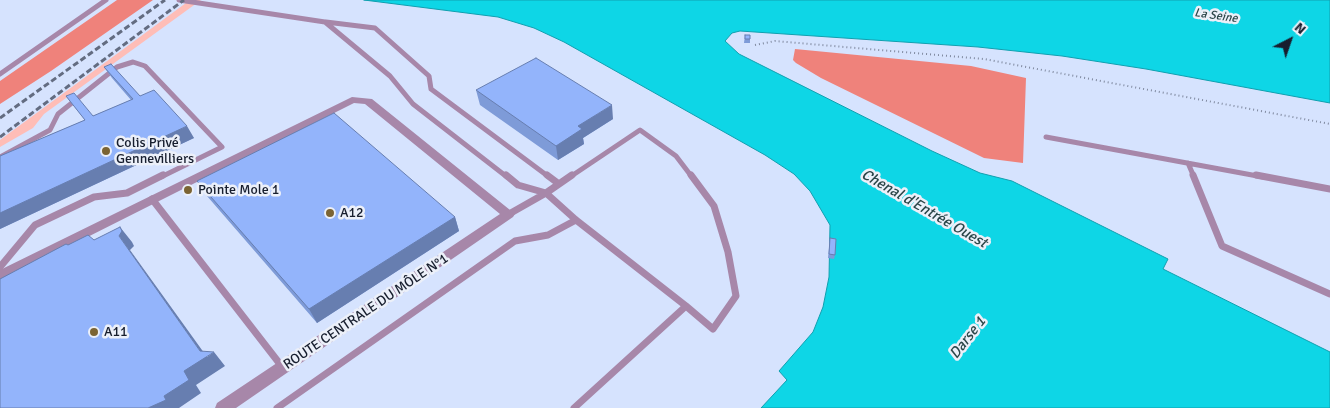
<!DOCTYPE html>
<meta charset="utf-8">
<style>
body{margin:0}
#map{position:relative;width:1330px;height:408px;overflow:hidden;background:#d6e3fe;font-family:Signika,sans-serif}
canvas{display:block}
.north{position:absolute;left:1265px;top:15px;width:50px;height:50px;-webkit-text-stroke:4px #ecf0f9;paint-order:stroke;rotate:41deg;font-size:14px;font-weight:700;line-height:20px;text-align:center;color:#171e2e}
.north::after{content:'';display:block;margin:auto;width:18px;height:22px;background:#171e2e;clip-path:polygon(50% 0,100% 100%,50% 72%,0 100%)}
</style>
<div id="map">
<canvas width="1330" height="408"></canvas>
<div class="north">N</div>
</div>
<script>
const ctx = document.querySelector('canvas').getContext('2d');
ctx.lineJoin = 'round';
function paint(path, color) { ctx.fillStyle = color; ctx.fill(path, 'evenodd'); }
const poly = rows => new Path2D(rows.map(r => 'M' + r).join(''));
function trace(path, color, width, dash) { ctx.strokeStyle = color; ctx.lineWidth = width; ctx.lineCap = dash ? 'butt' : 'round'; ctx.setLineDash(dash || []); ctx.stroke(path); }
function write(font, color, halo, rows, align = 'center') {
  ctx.font = font + ' Signika,sans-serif'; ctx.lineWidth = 5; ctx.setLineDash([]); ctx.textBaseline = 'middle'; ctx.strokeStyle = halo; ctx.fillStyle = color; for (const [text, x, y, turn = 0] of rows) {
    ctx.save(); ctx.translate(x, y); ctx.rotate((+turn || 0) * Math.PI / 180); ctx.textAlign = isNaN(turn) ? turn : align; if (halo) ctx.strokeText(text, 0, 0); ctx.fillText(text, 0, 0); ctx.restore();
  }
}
paint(poly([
 [190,0,201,0,44,114,33,128,0,147,0,140]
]), '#febdb7');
paint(poly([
 [117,0,153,0,51,71,0,104,0,81],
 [795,49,971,66,1026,78,1023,163,984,158,821,78,796,63,793,60]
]), '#ef827b');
const water = poly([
 [364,0,1330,0,1330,103,1146,69,1062,56,978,47,740,31,732,33,725,41,739,54,932,151,980,173,1012,181,1168,259,1163,269,1330,352,1330,408,761,408,787,380,779,371,813,332,823,307,829,277,830,225,810,191,794,174,765,155,564,42,534,28,498,17,364,0]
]);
paint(water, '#0ed6e6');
trace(water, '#119faf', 1);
trace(poly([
 [755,45,775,41,984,59,1330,124]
]), '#808aa0', 2, [1, 3]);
trace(poly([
 [179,0,325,22,390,76,413,104,507,177],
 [326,22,375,28,429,76,431,89,549,177],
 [0,74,106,0],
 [1046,137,1263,177],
 [0,157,50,130,58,114,117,67,133,62,145,66,222,147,161,177],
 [1188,163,1194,177],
 [570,177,640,130,676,156,692,177]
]), '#a787a9', 5);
trace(poly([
 [506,175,518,185,546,193,572,175],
 [547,175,559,184],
 [1193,175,1222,246,1330,294],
 [1256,175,1330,189],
 [152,199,283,368],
 [509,214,546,193,576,220,686,306,574,408],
 [0,267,35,225,94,197,127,193,163,175],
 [686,306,713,329,736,296,728,252,714,206,691,175],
 [277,408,515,241,548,235,576,220]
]), '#a787a9', 7);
paint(poly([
 [352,97,372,99,515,214,513,217,236,408,215,408,217,403,500,214,365,104,354,103,0,281,0,270,352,97]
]), '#a787a9');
trace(poly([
 [0,118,165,0],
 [0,137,184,0]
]), '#636c81', 3, [6, 3]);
paint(poly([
 [745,35,750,35,750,43,744,43],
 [104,67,140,96,194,138,0,229,0,156,85,120,66,96,93,116,131,100,112,78],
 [476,90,613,119,583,138,584,144,558,160,480,105],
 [197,181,455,217,459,231,317,323,207,196],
 [830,238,835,255,834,259,828,258]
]), '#7e9bd8');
paint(poly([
 [612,105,613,119,583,138,584,144,558,160,556,146,578,126],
 [187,126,194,138,0,229,0,213],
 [455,217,459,231,317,323,309,309],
 [120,227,132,242,134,246,130,250,207,357,214,352,225,366,196,385,201,393,179,408,148,408,164,396,200,351,119,236]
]), '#677eb0');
const building = poly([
 [745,35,750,35,750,39,745,39,745,35],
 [536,58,612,105,578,126,582,129,556,146,476,90,536,58],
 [111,64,140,96,154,90,187,126,0,213,0,156,85,120,66,96,74,93,93,116,133,99,104,67,111,64],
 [334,113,455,217,309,309,197,181,334,113],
 [120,227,122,231,119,236,200,351,214,352,184,371,189,380,164,396,166,400,148,408,0,408,0,279,66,244,68,245,88,235,94,240,120,227],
 [830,238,836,239,835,255,829,254,830,238]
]);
paint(building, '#93b4fb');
trace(building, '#677eb0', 1);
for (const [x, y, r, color] of [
 [106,151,5,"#7b6434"],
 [188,190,5,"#7b6434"],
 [330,213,5,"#7b6434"],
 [94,332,5,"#7b6434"]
]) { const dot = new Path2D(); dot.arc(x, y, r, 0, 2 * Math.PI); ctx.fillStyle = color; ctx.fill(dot); trace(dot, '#ecf0f9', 2); }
write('italic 12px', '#2b4649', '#ecf0f9', [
 ["La Seine",1216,16,8]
]);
write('14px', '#171e2e', '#ecf0f9', [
 ["Colis Privé",116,143],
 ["Gennevilliers",116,159],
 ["Pointe Mole 1",198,190],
 ["A12",340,213],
 ["A11",104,332]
], 'left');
write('14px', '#171e2e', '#ecf0f9', [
 ["ROUTE CENTRALE DU MÔLE N°1",366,312,-34]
]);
write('italic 15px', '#2b4649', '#ecf0f9', [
 ["Chenal d'Entrée Ouest",924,209,30],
 ["Darse 1",968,338,-52]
]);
</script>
